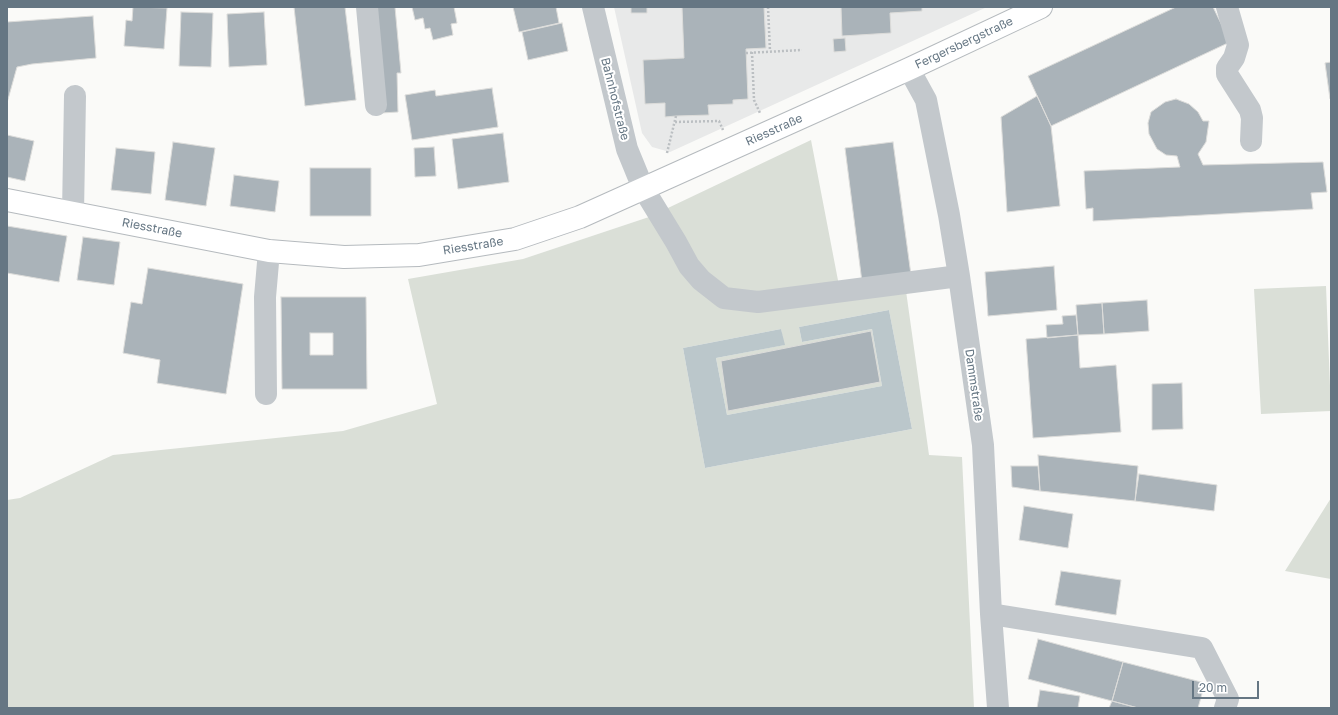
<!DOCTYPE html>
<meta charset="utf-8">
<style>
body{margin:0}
#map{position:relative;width:1338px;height:715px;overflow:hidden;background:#fafaf8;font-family:"Golos Text",sans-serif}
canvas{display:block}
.frame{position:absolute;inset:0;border:8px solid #657683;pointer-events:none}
.scale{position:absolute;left:1192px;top:681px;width:67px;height:18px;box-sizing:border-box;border:2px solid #657683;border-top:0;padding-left:5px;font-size:12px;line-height:14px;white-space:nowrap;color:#657683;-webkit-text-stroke:3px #fff;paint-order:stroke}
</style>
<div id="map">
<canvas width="1338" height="715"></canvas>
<div class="frame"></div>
<div class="scale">20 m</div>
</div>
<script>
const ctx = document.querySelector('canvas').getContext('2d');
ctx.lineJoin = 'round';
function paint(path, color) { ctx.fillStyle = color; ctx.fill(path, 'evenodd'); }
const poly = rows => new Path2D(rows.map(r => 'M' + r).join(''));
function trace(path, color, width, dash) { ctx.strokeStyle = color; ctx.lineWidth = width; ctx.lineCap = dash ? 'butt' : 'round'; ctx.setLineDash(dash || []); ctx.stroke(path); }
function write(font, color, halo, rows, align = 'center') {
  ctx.font = font + ' "Golos Text",sans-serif'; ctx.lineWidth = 4; ctx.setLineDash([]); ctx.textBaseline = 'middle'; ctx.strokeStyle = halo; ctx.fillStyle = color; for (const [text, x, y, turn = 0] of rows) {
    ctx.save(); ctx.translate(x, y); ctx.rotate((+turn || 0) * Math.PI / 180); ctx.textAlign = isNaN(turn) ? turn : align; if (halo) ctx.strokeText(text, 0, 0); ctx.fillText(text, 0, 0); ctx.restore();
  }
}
paint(poly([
 [614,7,987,7,670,152,652,147,642,133]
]), '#e8e9e9');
paint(poly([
 [811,140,841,296,906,291,929,455,962,457,974,708,7,708,7,500,20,498,113,455,343,431,437,404,408,279,523,259,649,217],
 [889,310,912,429,705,468,683,348,781,329,784,345,716,358,727,415,882,386,872,329,802,342,799,327],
 [1326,286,1331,411,1261,414,1254,289],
 [1331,498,1331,579,1285,571]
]), '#dadfd7');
paint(poly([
 [889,310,912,429,705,468,683,348,781,329,785,345,716,358,727,415,882,386,872,329,802,342,799,327]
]), '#bbc7cb');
const building = poly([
 [133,7,167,8,164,49,124,46,126,20,132,21,133,7],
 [294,7,345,7,356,100,305,106,294,7],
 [377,7,395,7,401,73,397,73,398,112,381,113,377,7],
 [412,7,454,7,457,23,451,24,453,35,433,40,430,28,425,29,423,18,415,20,412,7],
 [513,7,556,7,559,23,519,32,513,7],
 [631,7,647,7,647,13,631,13,631,7],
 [682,7,764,7,766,48,746,49,748,99,733,100,733,104,708,105,709,115,676,116,665,117,665,103,645,104,643,60,684,58,682,7],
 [841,7,922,7,922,11,890,13,891,33,842,36,841,7],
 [1176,7,1213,7,1230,42,1051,126,1028,76,1176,7],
 [181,12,213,13,211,67,179,66,181,12],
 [264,12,267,65,229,67,227,14,264,12],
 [93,16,96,58,32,64,17,67,7,103,7,22,93,16],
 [562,23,568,51,528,60,522,32,562,23],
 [845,38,846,51,834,52,833,39,845,38],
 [1331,62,1331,99,1330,99,1325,63,1331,62],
 [492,88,498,127,412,140,405,95,435,90,436,96,492,88],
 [1037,96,1051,126,1060,206,1007,212,1001,117,1037,96],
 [1176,99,1189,104,1198,112,1203,121,1209,121,1206,142,1198,154,1203,165,1323,162,1327,192,1311,193,1313,209,1093,221,1093,208,1086,209,1084,171,1180,167,1177,156,1166,155,1157,149,1149,134,1148,123,1151,112,1165,102,1176,99],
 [503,133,509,182,458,189,452,139,503,133],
 [7,135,34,141,25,181,7,177,7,135],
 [173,142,215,148,206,206,165,200,173,142],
 [893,142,911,275,862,282,845,148,893,142],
 [434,147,436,176,415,177,414,148,434,147],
 [116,148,155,152,151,194,111,190,116,148],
 [310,168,371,168,371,216,310,216,310,168],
 [234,175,279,181,275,212,230,206,234,175],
 [7,226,67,236,59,282,7,273,7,226],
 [83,237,120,242,114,285,77,280,83,237],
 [1054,266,1057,310,988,316,985,272,1054,266],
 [148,268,243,284,226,394,157,383,160,360,123,353,131,302,142,304,148,268],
 [281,297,366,297,367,389,282,389,281,297],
 [310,333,333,333,333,355,310,355,310,333],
 [1147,300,1149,331,1104,334,1102,303,1147,300],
 [1102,303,1104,334,1078,335,1076,305,1102,303],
 [1076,315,1078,335,1047,338,1046,325,1063,324,1062,316,1076,315],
 [871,331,880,382,728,411,721,361,871,331],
 [1078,335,1080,368,1116,365,1121,432,1033,438,1026,339,1078,335],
 [1182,383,1183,429,1152,430,1152,384,1182,383],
 [1038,455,1138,466,1135,501,1040,491,1038,455],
 [1011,466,1038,466,1040,491,1012,487,1011,466],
 [1139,474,1217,485,1214,511,1135,501,1139,474],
 [1024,506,1073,514,1068,548,1019,540,1024,506],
 [1061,571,1121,580,1116,615,1055,605,1061,571],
 [1038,639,1123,662,1112,701,1028,679,1038,639],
 [1123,662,1205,683,1198,708,1138,708,1112,701,1123,662],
 [1040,690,1080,696,1078,708,1037,708,1040,690],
 [1112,701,1138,708,1109,708,1112,701]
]);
paint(building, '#aab3b9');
trace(building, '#dcdcda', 1);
const major = poly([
 [7,200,269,251,344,257,419,255,515,239,580,217,909,69,1041,7]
]);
trace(major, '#b5babe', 24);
trace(poly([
 [768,7,770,51],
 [752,52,754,100,760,113],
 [746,53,802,50],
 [675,122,719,121,723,130],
 [667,153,676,116]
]), '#bbbfc2', 2.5, [2, 2]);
trace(poly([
 [367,7,376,105],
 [593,7,627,149,643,188,676,242,689,266,701,280,724,298,758,302,959,276],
 [1227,7,1238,45,1234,58,1227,68,1227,74,1250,110,1252,118,1251,141],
 [909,69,926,100,949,215,959,276,983,445,991,614,998,708],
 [73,213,75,96],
 [266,394,265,297,269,251],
 [991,614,1202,648,1228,699,1225,708]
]), '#c3c8cc', 22);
trace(major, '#fff', 22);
write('12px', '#657683', '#fff', [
 ["Fergersbergstraße",964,43,-25],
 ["Bahnhofstraße",615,99,76],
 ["Riesstraße",774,130,-24],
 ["Riesstraße",152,228,11],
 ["Riesstraße",473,246,-9],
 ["Dammstraße",974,385,82]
]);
</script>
